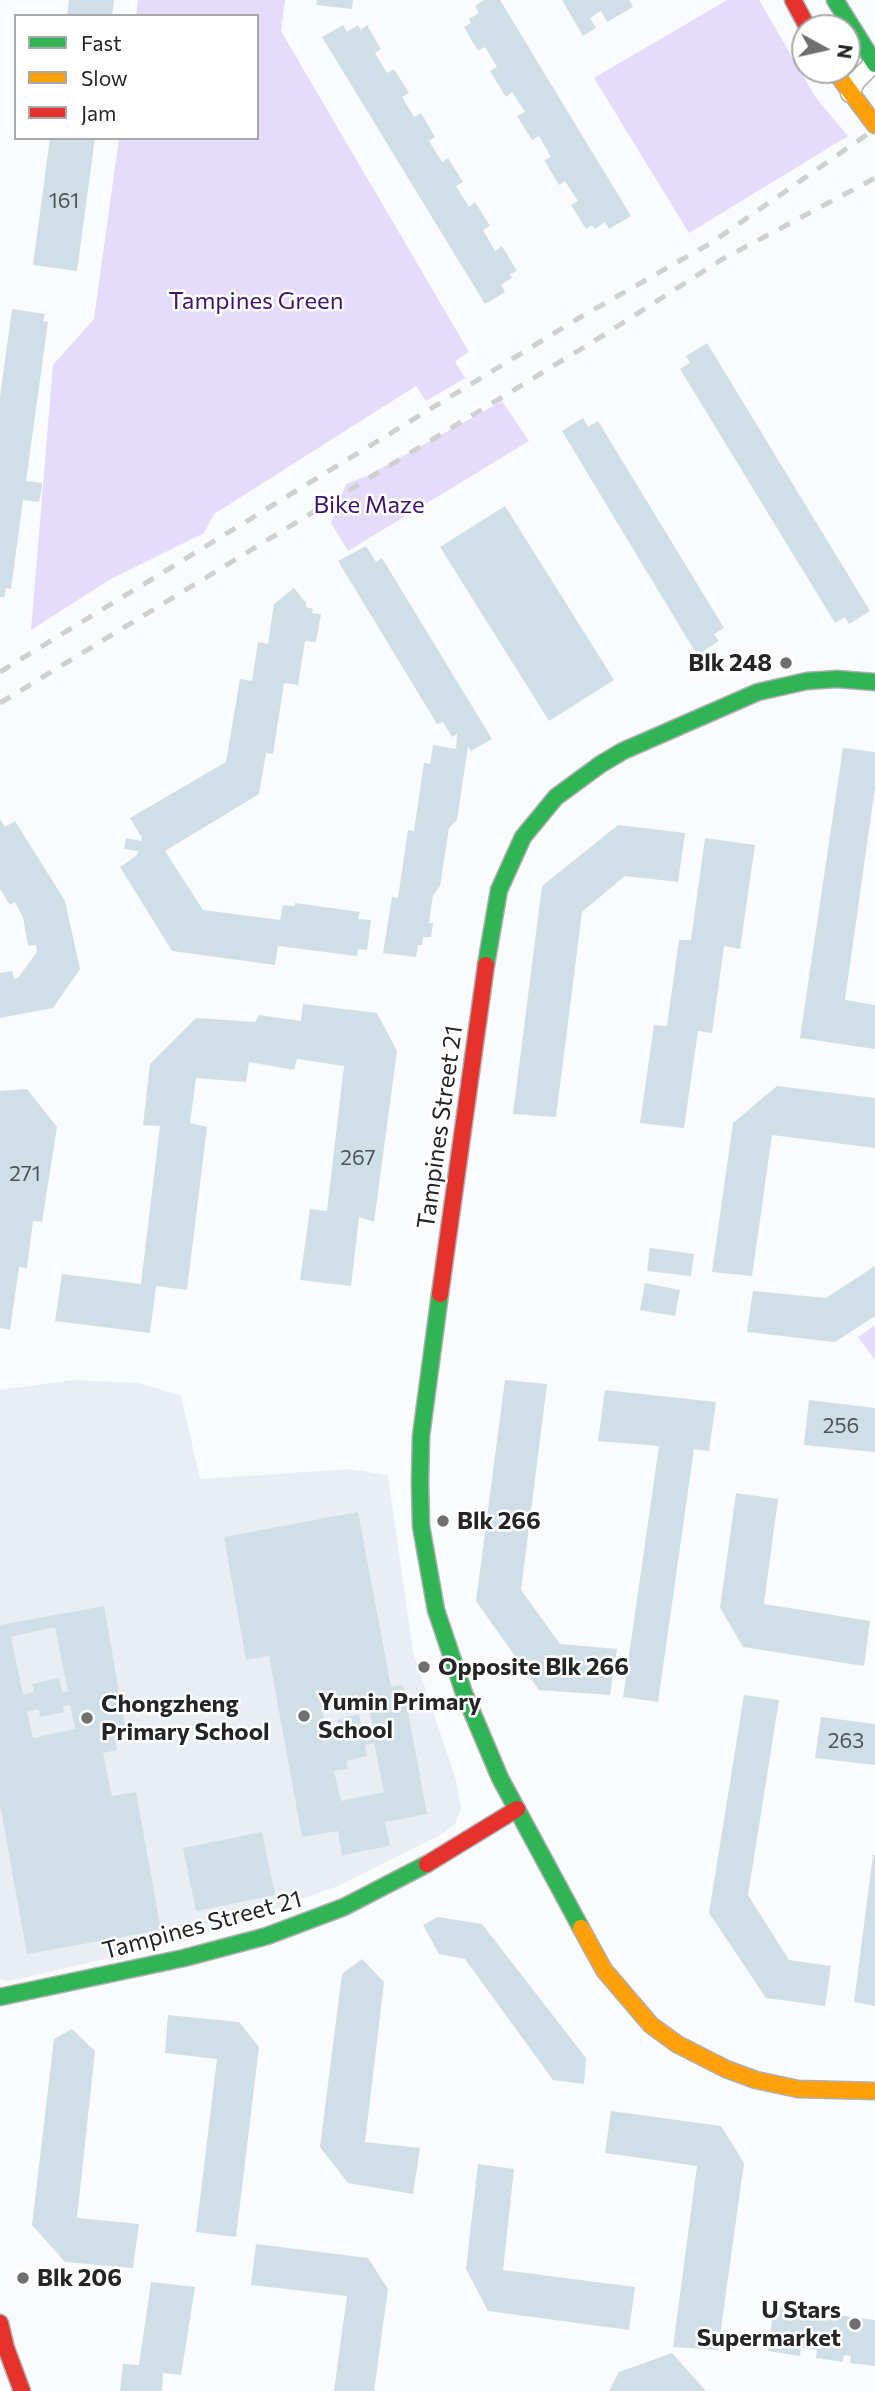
<!DOCTYPE html>
<style>
body{margin:0}
#map{position:relative;width:875px;height:2391px;overflow:hidden;background:#f9fbfd;font-family:Commissioner,sans-serif}
canvas{display:block}
.legend{position:absolute;left:14px;top:14px;width:245px;height:126px;box-sizing:border-box;background:#fff;border:2px solid #a7a8a8;margin:0;padding:9px 12px;list-style:none;font-size:21px;color:#232526}
.legend li{display:flex;align-items:center;gap:14px;height:35px}
.legend b{width:35px;border:2px solid #a7a8a8}
.north{position:absolute;left:791px;top:14px;width:70px;height:70px;box-sizing:border-box;background:#fff;border:2px solid #a7a8a8;border-radius:50%;rotate:98deg;font-size:19px;font-weight:700;line-height:28px;text-align:center;color:#232526}
.north::after{content:'';display:block;margin:auto;width:24px;height:32px;background:#6e7071;clip-path:polygon(50% 0,100% 100%,50% 72%,0 100%)}
</style>
<div id="map">
<canvas width="875" height="2391"></canvas>
<ul class="legend">
<li><b style="height:9px;background:#30b455"></b>Fast</li>
<li><b style="height:9px;background:#ff9f0a"></b>Slow</li>
<li><b style="height:9px;background:#e5322d"></b>Jam</li>
</ul>
<div class="north">N</div>
</div>
<script>
const ctx = document.querySelector('canvas').getContext('2d');
ctx.lineJoin = 'round';
function paint(path, color) { ctx.fillStyle = color; ctx.fill(path, 'evenodd'); }
const poly = rows => new Path2D(rows.map(r => 'M' + r).join(''));
function trace(path, color, width, dash) { ctx.strokeStyle = color; ctx.lineWidth = width; ctx.lineCap = dash ? 'butt' : 'round'; ctx.setLineDash(dash || []); ctx.stroke(path); }
function write(font, color, halo, rows, align = 'center') {
  ctx.font = font + ' Commissioner,sans-serif'; ctx.lineWidth = 5; ctx.setLineDash([]); ctx.textBaseline = 'middle'; ctx.strokeStyle = halo; ctx.fillStyle = color; for (const [text, x, y, turn = 0] of rows) {
    ctx.save(); ctx.translate(x, y); ctx.rotate((+turn || 0) * Math.PI / 180); ctx.textAlign = isNaN(turn) ? turn : align; if (halo) ctx.strokeText(text, 0, 0); ctx.fillText(text, 0, 0); ctx.restore();
  }
}
paint(poly([
 [73,1380,139,1383,181,1396,200,1479,351,1469,388,1475,413,1652,456,1780,461,1808,455,1824,439,1836,338,1886,192,1939,9,1981,0,1979,0,1390]
]), '#e8eef3');
paint(poly([
 [138,0,285,0,281,31,469,352,455,361,465,378,426,401,416,386,214,514,204,533,109,580,31,630,53,365,94,319,119,138,257,138,257,16,136,16],
 [727,0,759,0,816,98,848,136,689,233,594,78],
 [502,401,529,441,348,551,331,523,346,484,367,476],
 [875,1325,875,1360,858,1337]
]), '#e5dbfb');
paint(poly([
 [69,0,114,0,112,16,67,16],
 [317,0,353,0,352,9,316,5],
 [484,0,500,0,631,216,609,229,605,222,595,229,592,225,586,229,571,205,578,201,565,181,559,185,544,160,551,157,539,136,532,140,517,116,525,112,512,92,506,97,490,71,497,67,485,47,478,51,464,27,471,23,469,19,479,13,475,6],
 [562,0,629,0,633,7,607,22,601,11,590,18,596,28,583,36],
 [343,25,347,32,358,25,361,30,367,25,381,49,375,53,387,73,394,69,409,93,402,97,414,117,421,113,435,137,429,141,442,162,448,158,463,182,456,186,469,207,475,202,490,226,483,230,495,251,502,246,517,271,510,274,512,278,501,285,505,292,485,304,322,37],
 [50,138,95,138,77,271,33,265],
 [12,309,45,314,43,321,48,322,26,481,42,483,42,487,39,502,23,500,11,589,6,588,4,597,0,597,0,397],
 [707,343,870,611,849,624,845,617,835,623,680,369,690,363,686,356],
 [583,418,588,427,598,421,724,628,714,634,719,641,697,655,562,431],
 [505,506,614,680,549,721,440,547],
 [366,546,376,562,382,558,492,739,471,751,468,746,457,820,449,828,440,886,433,895,429,923,433,923,431,937,423,937,422,945,418,945,416,957,383,953,392,897,398,898,408,830,414,831,424,763,430,764,433,745,456,749,457,734,452,737,443,722,437,724,338,561],
 [294,588,306,603,306,607,313,609,312,613,321,614,316,642,305,641,298,685,284,683,273,754,266,753,259,794,165,851,203,910,280,920,283,905,295,906,295,903,360,912,358,919,371,920,367,950,358,949,357,956,278,946,275,965,172,951,120,867,137,855,138,851,124,849,126,838,141,841,142,838,130,818,226,762,240,679,252,681,258,642,268,644,274,604],
 [843,748,875,752,875,787,845,1000,875,1005,875,1049,800,1038],
 [0,819,5,827,15,821,65,901,80,969,53,1008,0,1018,0,973,12,971,14,979,18,978,37,952,36,945,28,946,23,917,15,902,10,905,0,889],
 [618,825,685,833,678,882,625,876,582,912,556,1117,513,1114,542,886],
 [705,838,755,845,740,949,724,946,712,1033,698,1031,684,1128,640,1123,654,1025,667,1026,679,940,691,940],
 [303,1004,377,1013,397,1051,374,1222,359,1217,351,1286,300,1280,310,1209,327,1211,344,1066,297,1059,294,1070,249,1062,246,1082,196,1078,190,1123,207,1127,187,1290,156,1286,150,1333,55,1321,62,1274,141,1284,160,1126,143,1125,150,1064,196,1018,255,1022,259,1015,301,1021],
 [777,1086,875,1098,875,1148,772,1135,752,1276,712,1272,733,1123],
 [27,1089,57,1127,42,1222,33,1221,27,1268,19,1267,10,1330,0,1328,0,1091],
 [650,1248,694,1254,691,1276,647,1271],
 [875,1266,875,1316,835,1342,747,1332,753,1291,826,1298],
 [645,1283,680,1290,675,1316,640,1310],
 [505,1380,547,1384,521,1590,560,1644,617,1649,610,1695,539,1690,476,1601],
 [605,1390,716,1402,709,1451,694,1449,658,1702,623,1697,659,1446,598,1441],
 [809,1400,875,1408,875,1452,804,1445],
 [736,1493,778,1499,764,1604,870,1621,864,1666,743,1647,720,1608],
 [358,1512,391,1687,403,1685,427,1814,385,1822,390,1846,342,1855,338,1831,302,1837,269,1656,246,1660,224,1537],
 [366,1700,373,1726,362,1729,359,1714,337,1720,340,1732,328,1735,322,1710],
 [374,1743,384,1792,341,1801,334,1771,348,1769,346,1761,367,1756,365,1745],
 [104,1606,125,1726,113,1729,117,1750,103,1753,112,1796,136,1792,161,1930,27,1954,0,1804,0,1625],
 [55,1627,68,1691,62,1692,59,1678,32,1684,34,1692,23,1695,11,1637],
 [70,1705,75,1729,33,1738,27,1712,39,1709,40,1717,64,1712,63,1706],
 [744,1695,779,1700,748,1895,789,1960,831,1966,825,2006,766,1998,709,1913],
 [821,1717,875,1724,875,1765,815,1758],
 [262,1832,275,1895,196,1911,183,1848],
 [873,1855,875,1855,875,2006,854,2002],
 [438,1917,482,1924,586,2058,584,2084,553,2080,465,1959,439,1954,423,1925],
 [362,1959,384,1982,365,2142,420,2148,413,2194,348,2183,320,2147,342,1974],
 [168,2015,239,2022,259,2047,236,2237,196,2232,217,2059,165,2053],
 [72,2029,95,2051,77,2218,139,2224,133,2268,65,2262,32,2225,54,2039],
 [611,2111,721,2126,744,2163,718,2350,673,2347,697,2166,605,2153],
 [478,2164,514,2169,503,2270,635,2287,629,2330,488,2311,466,2269],
 [256,2244,368,2258,388,2289,374,2391,334,2391,347,2296,251,2285],
 [151,2282,195,2287,181,2375,163,2373,162,2391,120,2391,123,2364,139,2365],
 [774,2306,875,2320,875,2366,850,2363,851,2356,844,2355,843,2362,816,2358,817,2350,801,2348,800,2356,768,2351],
 [672,2353,706,2391,609,2391,619,2372]
]), '#d0dfe7');
const street = poly([
 [850,93,856,81,875,62]
]);
const fast = poly([
 [835,0,875,64],
 [486,965,499,890,523,837,556,797,601,764,623,751,758,692,807,681,837,679,875,682],
 [440,1294,421,1436,420,1482,421,1526,436,1610,464,1693,500,1778,581,1928],
 [0,1997,184,1958,267,1936,344,1907,427,1864]
]);
const slow = poly([
 [834,70,875,125],
 [581,1928,604,1970,651,2025,677,2044,726,2069,756,2080,798,2089,875,2091]
]);
const jam = poly([
 [793,0,808,28],
 [440,1294,486,965],
 [427,1864,517,1809],
 [0,2323,6,2348,22,2391]
]);
trace(street, '#adafb1', 21);
trace(fast, '#adafb1', 19);
trace(slow, '#adafb1', 19);
trace(jam, '#adafb1', 19);
trace(street, '#fefeff', 18);
trace(fast, '#30b455', 16);
trace(slow, '#ff9f0a', 16);
trace(jam, '#e5322d', 16);
trace(poly([
 [0,672,579,318,711,243,875,129],
 [0,703,599,338,721,260,875,178]
]), '#cfd0d0', 5, [12, 12]);
for (const [x, y, r, color] of [
 [786,663,7,"#6e7071"],
 [443,1521,7,"#6e7071"],
 [424,1667,7,"#6e7071"],
 [304,1716,7,"#6e7071"],
 [87,1718,7,"#6e7071"],
 [23,2278,7,"#6e7071"],
 [855,2324,7,"#6e7071"]
]) { const dot = new Path2D(); dot.arc(x, y, r, 0, 2 * Math.PI); ctx.fillStyle = color; ctx.fill(dot); trace(dot, '#fff', 2.5); }
write('21px', '#4e5456', null, [
 ["161",64,201],
 ["267",358,1158],
 ["271",25,1174],
 ["256",841,1426],
 ["263",846,1741]
]);
write('24px', '#3f136d', '#fff', [
 ["Tampines Green",256,301],
 ["Bike Maze",369,505]
]);
write('bold 24px', '#232526', '#fff', [
 ["Blk 248",772,663,"right"],
 ["Blk 266",457,1521],
 ["Opposite Blk 266",438,1667],
 ["Yumin Primary",318,1702],
 ["School",318,1730],
 ["Chongzheng",101,1704],
 ["Primary School",101,1732],
 ["Blk 206",37,2278],
 ["U Stars",841,2310,"right"],
 ["Supermarket",841,2338,"right"]
], 'left');
write('24px', '#232526', '#fff', [
 ["Tampines Street 21",440,1127,-82],
 ["Tampines Street 21",202,1925,-15]
]);
</script>
